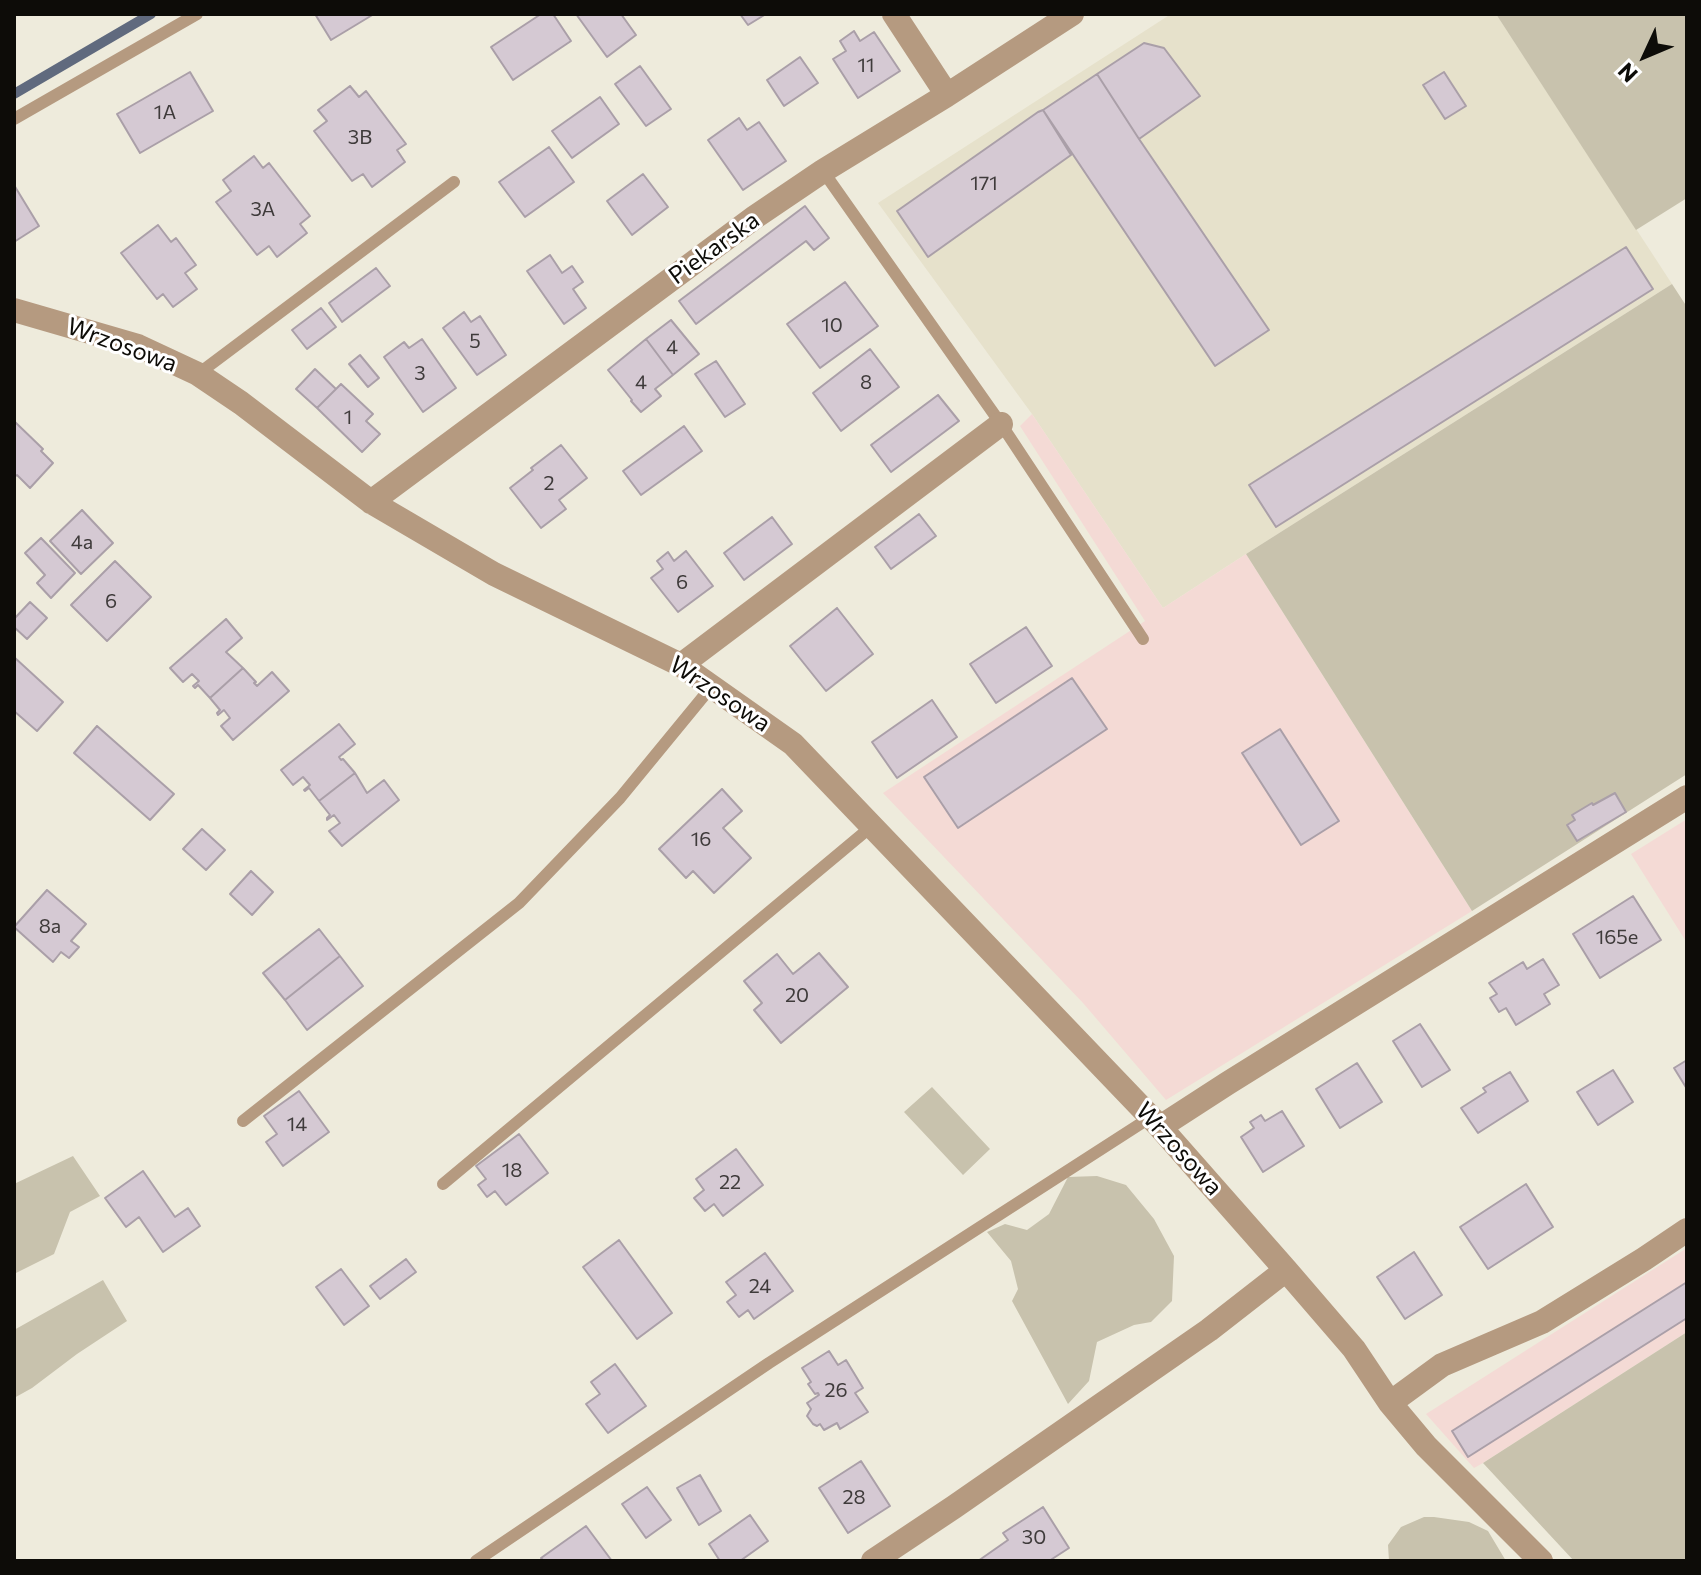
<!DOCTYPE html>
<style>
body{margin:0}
#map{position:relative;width:1701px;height:1575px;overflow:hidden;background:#eeebdc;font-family:Commissioner,sans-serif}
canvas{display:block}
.frame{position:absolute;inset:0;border:16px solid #0d0c08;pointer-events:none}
.north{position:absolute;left:1605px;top:16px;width:80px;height:80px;-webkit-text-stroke:6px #fff;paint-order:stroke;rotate:226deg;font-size:22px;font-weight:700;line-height:32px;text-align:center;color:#0d0c08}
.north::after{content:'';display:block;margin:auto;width:28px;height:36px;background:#0d0c08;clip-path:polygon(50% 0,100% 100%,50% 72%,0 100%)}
</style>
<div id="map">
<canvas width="1701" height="1575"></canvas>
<div class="frame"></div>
<div class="north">N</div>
</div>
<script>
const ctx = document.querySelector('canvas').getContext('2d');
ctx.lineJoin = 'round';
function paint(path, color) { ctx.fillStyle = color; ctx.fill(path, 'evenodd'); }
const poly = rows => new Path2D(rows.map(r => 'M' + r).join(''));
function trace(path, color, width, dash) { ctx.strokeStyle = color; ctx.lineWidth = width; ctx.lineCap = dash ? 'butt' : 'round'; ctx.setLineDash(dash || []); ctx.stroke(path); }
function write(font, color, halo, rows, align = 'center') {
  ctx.font = font + ' Commissioner,sans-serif'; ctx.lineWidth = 6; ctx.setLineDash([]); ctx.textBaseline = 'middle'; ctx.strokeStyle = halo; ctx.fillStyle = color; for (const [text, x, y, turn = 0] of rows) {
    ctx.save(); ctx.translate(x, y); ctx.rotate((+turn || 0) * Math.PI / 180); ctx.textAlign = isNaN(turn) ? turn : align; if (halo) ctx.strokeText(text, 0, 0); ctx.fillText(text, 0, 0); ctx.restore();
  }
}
paint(poly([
 [1171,14,1496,14,1672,284,1246,554,1163,608,1032,414,878,203]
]), '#e6e1cb');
paint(poly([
 [1032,414,1163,608,1246,554,1472,911,1166,1100,1083,1003,883,793,1145,621,1020,426],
 [1687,819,1687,943,1631,854],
 [1687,1248,1687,1332,1483,1463,1474,1468,1426,1414]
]), '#f4dad5');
paint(poly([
 [1496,14,1687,14,1687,198,1636,230],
 [1672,284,1687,307,1687,774,1472,911,1246,554],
 [932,1087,990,1149,963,1175,904,1112],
 [73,1156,100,1196,70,1212,54,1254,14,1274,14,1184],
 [1097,1176,1126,1185,1154,1219,1174,1256,1172,1301,1151,1322,1134,1325,1097,1342,1089,1381,1068,1404,1012,1301,1018,1289,1011,1261,987,1232,1005,1224,1027,1230,1049,1214,1068,1177],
 [103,1280,127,1321,77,1354,32,1388,14,1398,14,1330],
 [1687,1332,1687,1561,1574,1561,1483,1463],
 [1424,1517,1434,1517,1469,1522,1488,1531,1506,1561,1389,1561,1388,1545,1401,1527]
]), '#c8c2ad');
trace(poly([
 [14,94,151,14]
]), '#606a7e', 10);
const building = poly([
 [315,14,374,14,331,40,315,14],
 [541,14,553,14,571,41,513,80,491,47,541,14],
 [576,14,621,14,636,35,607,57,576,14],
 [740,14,766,14,748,25,740,14],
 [854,31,860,41,874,32,900,71,858,98,833,59,846,51,840,41,854,31],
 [1144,43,1164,48,1200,96,1139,139,1097,74,1144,43],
 [800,57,818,83,784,106,767,80,800,57],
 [640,66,671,109,646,126,615,84,640,66],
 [190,72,213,111,140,153,117,114,190,72],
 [1444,72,1466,106,1445,119,1423,85,1444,72],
 [1097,74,1139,139,1269,330,1215,366,1043,110,1097,74],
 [350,86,359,97,366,91,406,144,397,150,405,162,372,187,363,174,352,181,314,131,327,121,318,110,350,86],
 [600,97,619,124,572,158,552,131,600,97],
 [1043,110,1071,155,928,257,897,211,1038,112,1043,110],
 [739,118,747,130,759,122,786,161,743,190,708,140,739,118],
 [549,147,574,182,525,217,499,182,549,147],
 [254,156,263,168,269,163,310,216,300,224,307,233,277,257,269,246,257,255,216,202,231,191,223,180,254,156],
 [643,174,668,207,632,235,607,201,643,174],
 [14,185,39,226,14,242,14,185],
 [805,206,829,238,814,250,806,241,696,324,679,301,805,206],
 [158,225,171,242,176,238,196,265,185,273,197,289,173,307,163,294,157,299,121,253,158,225],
 [1626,247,1653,289,1276,527,1249,485,1626,247],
 [550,255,562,273,572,266,583,282,573,289,586,308,564,324,527,271,550,255],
 [376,268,390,286,342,322,329,303,376,268],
 [845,282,878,326,820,368,787,324,845,282],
 [321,308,336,327,307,349,292,330,321,308],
 [464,312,471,322,480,316,506,355,477,375,443,328,464,312],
 [671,320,699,354,673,375,646,339,671,320],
 [422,339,456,388,423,412,384,357,404,342,409,348,422,339],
 [646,339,673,375,655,389,661,396,641,412,631,401,632,400,608,370,646,339],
 [870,349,899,387,841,431,813,393,870,349],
 [360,355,379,378,368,387,349,364,360,355],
 [716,361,745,404,725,417,695,374,716,361],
 [315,369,336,389,317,408,296,389,315,369],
 [341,384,373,414,366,421,380,434,362,452,317,408,341,384],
 [938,395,959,421,891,472,871,445,938,395],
 [14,421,43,449,41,451,53,463,30,488,17,475,14,477,14,421],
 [684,426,702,451,641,495,623,471,684,426],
 [561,445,587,478,559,500,566,509,541,528,510,488,533,470,531,468,561,445],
 [82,510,113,543,81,574,50,541,82,510],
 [919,514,936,536,891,569,875,547,919,514],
 [772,517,792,544,744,580,724,553,772,517],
 [41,538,75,573,51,598,37,583,45,575,25,553,41,538],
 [686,551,713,586,678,612,651,578,663,569,657,561,668,552,674,561,686,551],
 [115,561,151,597,107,641,71,605,115,561],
 [30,602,47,618,27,639,14,627,14,619,30,602],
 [837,608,873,654,826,691,790,646,837,608],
 [226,619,242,638,226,652,243,668,210,698,198,685,195,688,193,686,199,681,192,674,183,682,170,668,226,619],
 [1026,627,1052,666,996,703,970,664,1026,627],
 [14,657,63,702,37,731,14,711,14,657],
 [243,668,256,682,254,683,257,686,272,672,289,691,233,740,221,726,230,718,224,710,218,715,217,713,220,710,210,698,243,668],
 [1072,678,1107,729,958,828,924,777,1072,678],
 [932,700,957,737,897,778,872,742,932,700],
 [339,724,355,744,339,757,341,760,343,759,355,773,319,801,309,788,305,791,304,790,310,785,303,777,293,785,281,770,339,724],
 [97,726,174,794,150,820,74,753,97,726],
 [1280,729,1339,821,1301,845,1242,753,1280,729],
 [355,773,367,793,384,780,399,800,342,846,329,831,340,823,334,815,327,820,327,818,330,815,319,801,355,773],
 [722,789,742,811,723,828,751,858,714,893,693,871,686,878,659,849,722,789],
 [1615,793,1626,812,1577,841,1567,825,1575,820,1572,815,1592,803,1593,805,1615,793],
 [202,829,225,850,206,870,183,849,202,829],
 [251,871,273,892,252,915,230,894,251,871],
 [47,890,86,924,71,941,79,947,69,958,61,952,53,962,14,927,47,890],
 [1633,896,1661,940,1600,978,1573,934,1633,896],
 [319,929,340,956,285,1000,263,973,319,929],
 [819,953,848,987,781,1043,754,1010,762,1003,744,981,777,954,793,974,819,953],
 [340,956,363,986,307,1030,285,1000,340,956],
 [1543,959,1559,985,1544,994,1550,1004,1516,1025,1506,1008,1499,1012,1490,998,1497,994,1489,983,1523,962,1527,969,1543,959],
 [1420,1024,1450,1070,1422,1087,1393,1041,1420,1024],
 [1687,1060,1687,1089,1674,1068,1687,1060],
 [1357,1063,1382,1102,1340,1128,1316,1089,1357,1063],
 [1613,1070,1633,1102,1598,1125,1577,1092,1613,1070],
 [1510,1072,1528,1101,1478,1133,1461,1108,1486,1092,1483,1088,1510,1072],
 [299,1091,329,1132,283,1166,266,1142,277,1134,264,1116,299,1091],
 [1282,1111,1304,1146,1263,1172,1241,1137,1254,1128,1250,1122,1261,1115,1265,1121,1282,1111],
 [519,1134,548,1173,506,1205,495,1191,487,1197,478,1185,486,1179,476,1166,519,1134],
 [736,1149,763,1185,723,1216,714,1204,705,1211,694,1198,704,1190,696,1179,736,1149],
 [143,1171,175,1217,188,1208,200,1226,163,1252,139,1217,126,1227,105,1198,143,1171],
 [1526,1184,1553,1227,1488,1269,1460,1227,1526,1184],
 [619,1240,672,1313,637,1339,583,1267,619,1240],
 [1414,1252,1442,1295,1405,1319,1377,1277,1414,1252],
 [765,1253,793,1291,754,1319,748,1310,739,1317,727,1302,736,1295,726,1282,765,1253],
 [406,1259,416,1272,380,1299,370,1286,406,1259],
 [341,1269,369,1306,344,1325,316,1287,341,1269],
 [1687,1282,1687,1318,1468,1457,1452,1431,1687,1282],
 [829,1351,838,1365,846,1360,863,1388,855,1393,868,1412,840,1429,837,1423,824,1430,820,1424,817,1426,813,1424,807,1416,811,1409,807,1403,819,1395,818,1393,815,1394,808,1384,811,1382,802,1368,829,1351],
 [615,1364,646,1406,608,1433,586,1404,600,1394,591,1382,615,1364],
 [861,1461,890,1506,848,1533,819,1488,861,1461],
 [700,1475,721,1511,699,1525,677,1488,700,1475],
 [647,1487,671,1520,646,1538,622,1504,647,1487],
 [1043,1507,1069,1548,1049,1561,978,1561,1008,1540,1003,1533,1043,1507],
 [750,1515,768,1541,740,1561,720,1561,709,1544,750,1515],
 [586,1526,612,1561,544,1561,541,1558,586,1526]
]);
paint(building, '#d5c9d3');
trace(building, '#aa9fa8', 2);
trace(poly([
 [14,119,197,14],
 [823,171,1001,424,1143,639],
 [198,374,454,182],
 [243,1121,519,903,620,798,712,686],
 [443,1184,872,826],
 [476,1561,769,1363,1151,1117]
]), '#b59a80', 12);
trace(poly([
 [894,14,947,95],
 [14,310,138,346,198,374,241,403,371,502,494,574,681,665,793,744,1160,1127,1286,1270,1354,1349,1390,1403,1426,1446,1541,1561],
 [371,502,755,217,823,171,947,95,1072,14],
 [681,665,1001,424],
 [1160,1127,1228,1083,1687,797],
 [1390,1403,1442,1365,1542,1322,1644,1259,1687,1230],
 [873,1561,954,1507,1209,1330,1286,1270]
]), '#b59a80', 24);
write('20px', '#3f3b3b', null, [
 ["11",866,65],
 ["1A",165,112],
 ["3B",360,137],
 ["171",984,183],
 ["3A",263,209],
 ["10",832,325],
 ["5",475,341],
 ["4",672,347],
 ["3",420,373],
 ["4",641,382],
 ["8",866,382],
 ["1",348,417],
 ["2",549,483],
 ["4a",82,542],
 ["6",682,582],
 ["6",111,601],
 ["16",701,839],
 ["8a",50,926],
 ["165e",1617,937],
 ["20",797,995],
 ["14",297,1124],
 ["18",512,1170],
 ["22",730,1182],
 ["24",760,1286],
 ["26",836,1390],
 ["28",854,1497],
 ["30",1034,1537]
]);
write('24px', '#0d0c08', '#fff', [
 ["Piekarska",714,248,-36],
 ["Wrzosowa",122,345,20],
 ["Wrzosowa",720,694,34],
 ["Wrzosowa",1179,1149,48]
]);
</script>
